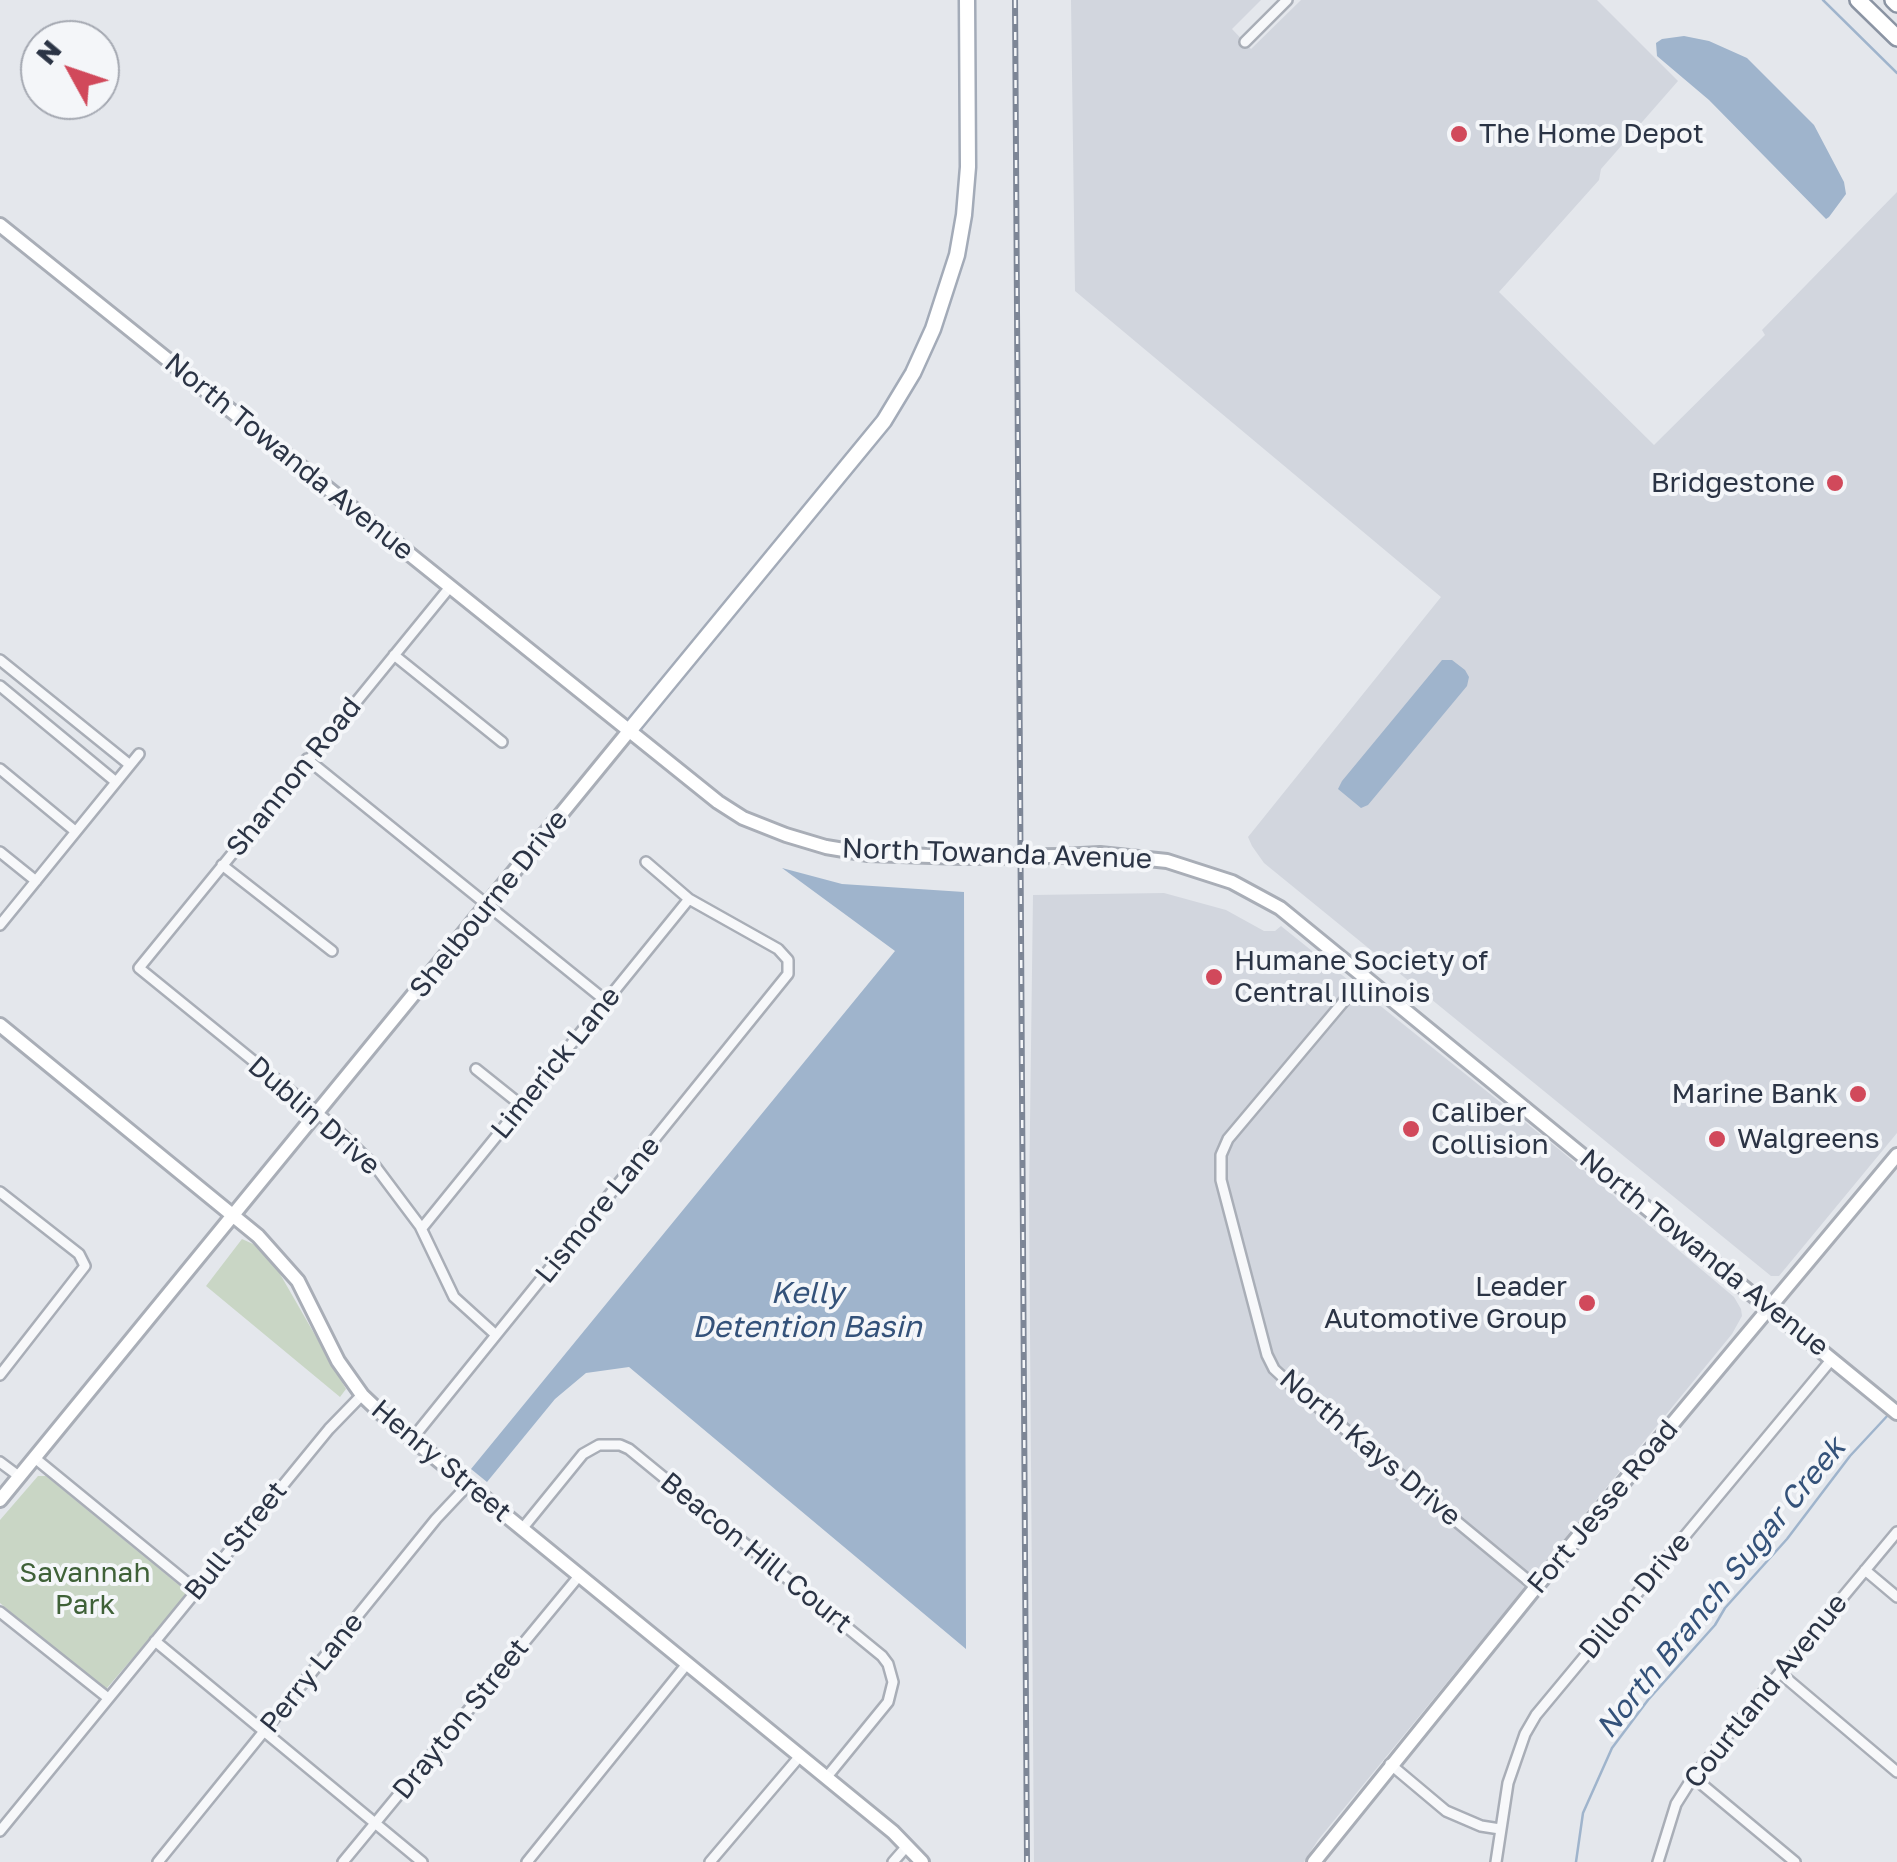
<!DOCTYPE html>
<style>
body{margin:0}
#map{position:relative;width:1897px;height:1862px;overflow:hidden;background:#e4e7ec;font-family:"Golos Text",sans-serif}
canvas{display:block}
.north{position:absolute;left:20px;top:20px;width:100px;height:100px;box-sizing:border-box;background:#f4f6f9;border:2px solid #a4a8b1;border-radius:50%;rotate:310deg;font-size:28px;font-weight:700;line-height:40px;text-align:center;color:#2b3445}
.north::after{content:'';display:block;margin:auto;width:35px;height:45px;background:#d1495b;clip-path:polygon(50% 0,100% 100%,50% 72%,0 100%)}
</style>
<div id="map">
<canvas width="1897" height="1862"></canvas>
<div class="north">N</div>
</div>
<script>
const ctx = document.querySelector('canvas').getContext('2d');
ctx.lineJoin = 'round';
function paint(path, color) { ctx.fillStyle = color; ctx.fill(path, 'evenodd'); }
const poly = rows => new Path2D(rows.map(r => 'M' + r).join(''));
function trace(path, color, width, dash) { ctx.strokeStyle = color; ctx.lineWidth = width; ctx.lineCap = dash ? 'butt' : 'round'; ctx.setLineDash(dash || []); ctx.stroke(path); }
function write(font, color, halo, rows, align = 'center') {
  ctx.font = font + ' "Golos Text",sans-serif'; ctx.lineWidth = 8; ctx.setLineDash([]); ctx.textBaseline = 'middle'; ctx.strokeStyle = halo; ctx.fillStyle = color; for (const [text, x, y, turn = 0] of rows) {
    ctx.save(); ctx.translate(x, y); ctx.rotate((+turn || 0) * Math.PI / 180); ctx.textAlign = isNaN(turn) ? turn : align; if (halo) ctx.strokeText(text, 0, 0); ctx.fillText(text, 0, 0); ctx.restore();
  }
}
paint(poly([
 [1071,0,1261,0,1232,29,1251,49,1301,0,1597,0,1678,81,1601,169,1599,180,1499,292,1654,445,1765,335,1762,330,1897,192,1897,1133,1779,1276,1771,1276,1264,863,1252,846,1248,837,1441,597,1075,291],
 [1164,893,1226,910,1264,931,1275,931,1281,926,1561,1151,1734,1297,1741,1309,1742,1316,1732,1334,1318,1840,1304,1862,1034,1862,1029,1199,1033,895]
]), '#d2d6de');
paint(poly([
 [242,1239,253,1244,276,1267,346,1389,340,1397,206,1286],
 [38,1476,46,1476,185,1590,185,1597,107,1688,101,1687,0,1603,0,1520]
]), '#c9d6c5');
paint(poly([
 [1684,36,1709,41,1747,58,1814,125,1844,182,1846,194,1829,217,1826,219,1709,100,1657,56,1656,43,1662,39],
 [1442,660,1452,660,1465,670,1469,677,1467,686,1368,805,1361,808,1338,789,1342,781],
 [782,868,842,884,964,892,966,1649,629,1367,586,1373,555,1399,487,1482,471,1469,895,951]
]), '#9fb4cc');
trace(poly([
 [1823,0,1897,73],
 [1576,1862,1583,1813,1612,1748,1648,1700,1715,1625,1725,1608,1787,1539,1850,1456,1889,1414]
]), '#9fb4cc', 2.5);
const street = poly([
 [1245,42,1287,0],
 [450,587,139,968,331,1124,375,1166,420,1226,454,1297,496,1335],
 [394,655,502,742],
 [0,660,130,765],
 [0,686,116,782],
 [307,759,606,1001],
 [0,769,75,831],
 [0,852,36,881],
 [222,865,332,951],
 [0,925,139,754],
 [1365,976,1228,1139,1221,1155,1221,1180,1267,1355,1274,1369,1289,1383,1536,1587],
 [476,1069,521,1105],
 [0,1192,79,1254,85,1266,0,1375],
 [422,1228,689,899],
 [412,1439,788,974,788,960,778,949,689,899,646,862],
 [36,1459,196,1590],
 [0,1462,20,1477],
 [522,1529,583,1454,599,1445,620,1445,629,1449,882,1656,888,1664,893,1682,888,1702,826,1778],
 [1865,1570,1897,1597],
 [0,1612,108,1698],
 [155,1641,422,1862],
 [1780,1673,1897,1772],
 [1390,1764,1446,1811,1481,1826,1500,1829],
 [1693,1777,1795,1862],
 [0,1831,329,1429,362,1395],
 [158,1862,436,1519,468,1485],
 [343,1862,579,1576],
 [527,1862,687,1664],
 [710,1862,800,1756],
 [893,1862,907,1846],
 [1496,1862,1508,1783,1525,1734,1536,1715,1832,1359],
 [1658,1862,1676,1804,1693,1777,1897,1532]
]);
const secondary = poly([
 [0,225,718,802,743,818,786,835,826,847,868,854,963,857],
 [1062,856,1100,854,1167,861,1232,882,1280,908,1897,1413],
 [0,1025,258,1236,298,1281,338,1361,362,1395,383,1415,893,1832,922,1862],
 [0,1500,629,731],
 [1314,1862,1536,1587,1897,1155]
]);
const primary = poly([
 [629,731,884,421,913,373,933,329,957,255,964,215,968,167,967,0]
]);
const highway = poly([
 [1858,0,1897,38],
 [1893,0,1897,4]
]);
trace(street, '#a9aeb7', 14);
trace(secondary, '#a9aeb7', 18);
trace(primary, '#a3abb8', 19);
trace(highway, '#8b94a3', 20);
trace(street, '#f7f8fa', 9);
trace(secondary, '#fff', 12);
trace(primary, '#fff', 14);
trace(highway, '#fff', 15);
const rail = poly([
 [1015,0,1027,1862]
]);
trace(rail, '#7d8696', 6);
trace(rail, '#f4f6f9', 2.5, [8]);
const secondaryBridge = poly([
 [963,857,1062,856]
]);
trace(secondaryBridge, '#a9aeb7', 18, []);
trace(secondaryBridge, '#fff', 12);
for (const [x, y, r, color] of [
 [1459,134,10,"#d1495b"],
 [1835,483,10,"#d1495b"],
 [1214,977,10,"#d1495b"],
 [1858,1094,10,"#d1495b"],
 [1411,1129,10,"#d1495b"],
 [1717,1139,10,"#d1495b"],
 [1587,1303,10,"#d1495b"]
]) { const dot = new Path2D(); dot.arc(x, y, r, 0, 2 * Math.PI); ctx.fillStyle = color; ctx.fill(dot); trace(dot, '#f4f6f9', 4); }
write('28px', '#2b3445', '#f4f6f9', [
 ["The Home Depot",1479,134],
 ["Bridgestone",1815,483,"right"],
 ["Humane Society of",1234,961],
 ["Central Illinois",1234,993],
 ["Marine Bank",1838,1094,"right"],
 ["Caliber",1431,1113],
 ["Collision",1431,1145],
 ["Walgreens",1737,1139],
 ["Leader",1567,1287,"right"],
 ["Automotive Group",1567,1319,"right"]
], 'left');
write('28px', '#2b3445', '#f4f6f9', [
 ["North Towanda Avenue",289,457,39],
 ["Shannon Road",294,777,-51],
 ["North Towanda Avenue",997,854,2],
 ["Shelbourne Drive",489,904,-51],
 ["Limerick Lane",556,1063,-51],
 ["Dublin Drive",314,1116,41],
 ["Lismore Lane",598,1210,-51],
 ["North Towanda Avenue",1704,1253,39],
 ["North Kays Drive",1370,1448,40],
 ["Henry Street",441,1461,40],
 ["Fort Jesse Road",1603,1507,-50],
 ["Bull Street",236,1541,-51],
 ["Beacon Hill Court",756,1553,39],
 ["Dillon Drive",1635,1596,-50],
 ["Perry Lane",312,1673,-51],
 ["Courtland Avenue",1766,1691,-51],
 ["Drayton Street",461,1719,-51]
]);
write('28px', '#3f6138', '#f4f6f9', [
 ["Savannah",85,1573],
 ["Park",85,1605]
]);
write('italic 30px', '#34527a', '#f4f6f9', [
 ["Kelly",807,1293],
 ["Detention Basin",807,1327],
 ["North Branch Sugar Creek",1721,1588,-51]
]);
</script>
